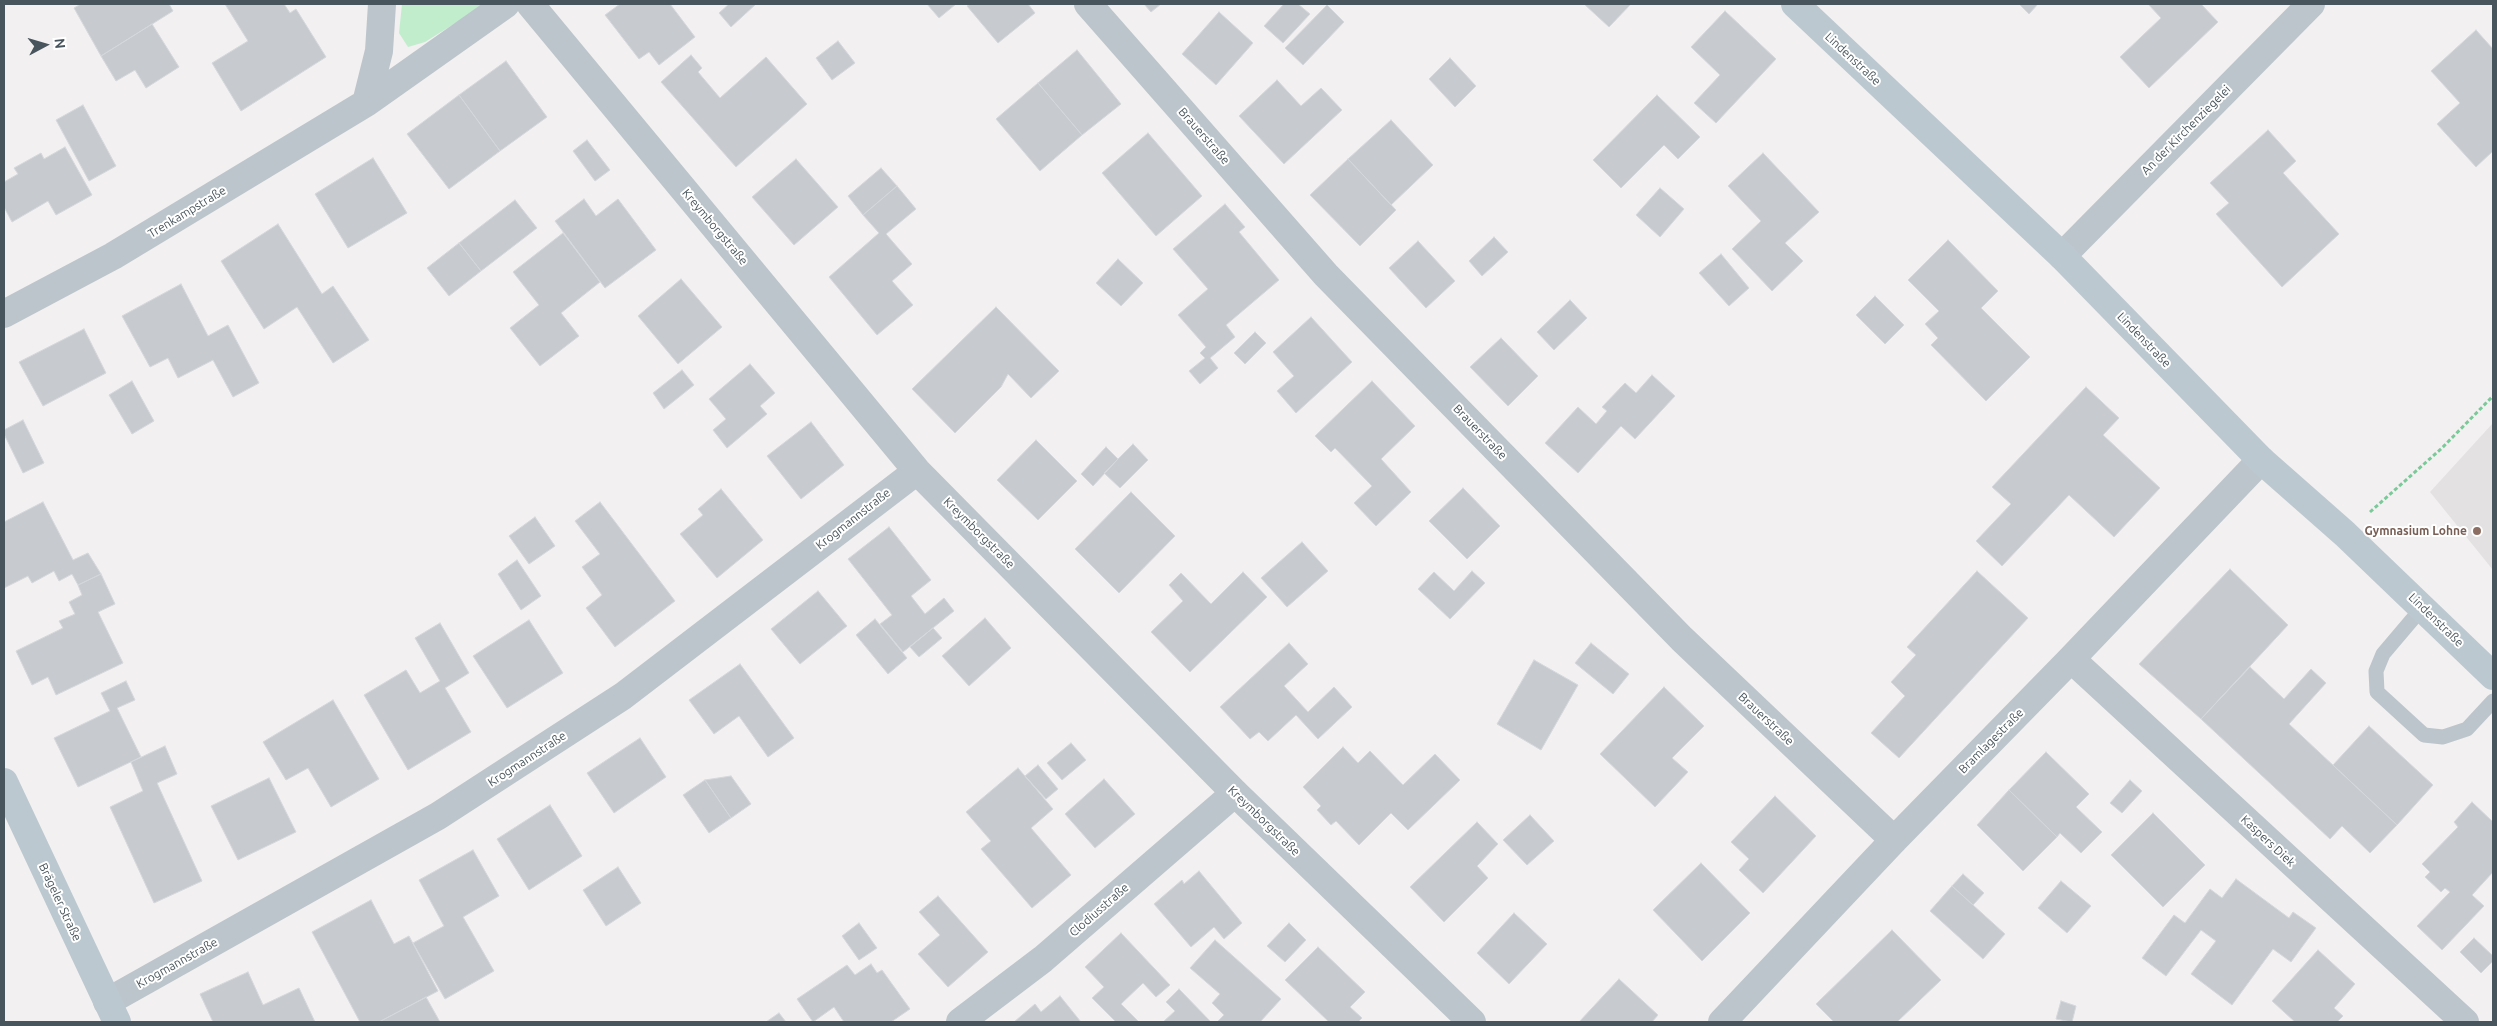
<!DOCTYPE html>
<meta charset="utf-8">
<style>
body{margin:0}
#map{position:relative;width:2497px;height:1026px;overflow:hidden;background:#f2f0f0;font-family:Ubuntu,sans-serif}
canvas{display:block}
.frame{position:absolute;inset:0;border:5px solid #48555c;pointer-events:none}
.north{position:absolute;left:20px;top:20px;width:50px;height:50px;-webkit-text-stroke:4px #fff;paint-order:stroke;rotate:84deg;font-size:14px;font-weight:700;line-height:20px;text-align:center;color:#48555c}
.north::after{content:'';display:block;margin:auto;width:18px;height:22px;background:#48555c;clip-path:polygon(50% 0,100% 100%,50% 72%,0 100%)}
</style>
<div id="map">
<canvas width="2497" height="1026"></canvas>
<div class="frame"></div>
<div class="north">N</div>
</div>
<script>
const ctx = document.querySelector('canvas').getContext('2d');
ctx.lineJoin = 'round';
function paint(path, color) { ctx.fillStyle = color; ctx.fill(path, 'evenodd'); }
const poly = rows => new Path2D(rows.map(r => 'M' + r).join(''));
function trace(path, color, width, dash) { ctx.strokeStyle = color; ctx.lineWidth = width; ctx.lineCap = dash ? 'butt' : 'round'; ctx.setLineDash(dash || []); ctx.stroke(path); }
function write(font, color, halo, rows, align = 'center') {
  ctx.font = font + ' Ubuntu,sans-serif'; ctx.lineWidth = 4; ctx.setLineDash([]); ctx.textBaseline = 'middle'; ctx.strokeStyle = halo; ctx.fillStyle = color; for (const [text, x, y, turn = 0] of rows) {
    ctx.save(); ctx.translate(x, y); ctx.rotate((+turn || 0) * Math.PI / 180); ctx.textAlign = isNaN(turn) ? turn : align; if (halo) ctx.strokeText(text, 0, 0); ctx.fillText(text, 0, 0); ctx.restore();
  }
}
paint(poly([
 [2493,423,2493,570,2430,492]
]), '#e3e1e1');
paint(poly([
 [402,4,486,4,425,42,408,47,399,33]
]), '#c1edcd');
const building = poly([
 [81,4,169,4,173,11,101,56,74,8,81,4],
 [225,4,284,4,290,13,296,9,326,57,241,111,212,63,248,41,225,4],
 [620,4,670,4,695,37,659,65,649,52,639,59,605,15,620,4],
 [729,4,756,4,731,27,719,13,729,4],
 [927,4,956,4,939,18,927,4],
 [970,4,1028,4,1035,13,998,43,967,6,970,4],
 [1144,4,1161,4,1151,12,1144,4],
 [1284,4,1298,4,1310,14,1283,43,1264,26,1284,4],
 [1584,4,1631,4,1609,27,1584,4],
 [2019,4,2038,4,2029,14,2019,4],
 [2148,4,2201,4,2218,22,2149,88,2120,57,2161,18,2148,4],
 [1327,5,1344,22,1303,65,1285,48,1327,5],
 [1725,11,1776,59,1716,123,1694,103,1720,75,1691,47,1725,11],
 [1219,12,1253,43,1216,85,1182,54,1219,12],
 [152,24,179,67,146,88,135,70,116,81,101,56,152,24],
 [2476,30,2493,49,2493,151,2476,167,2437,124,2460,103,2431,71,2476,30],
 [838,41,855,63,832,80,816,58,838,41],
 [1077,50,1121,104,1082,135,1038,83,1077,50],
 [691,55,702,68,698,72,720,98,766,57,807,104,736,167,661,82,691,55],
 [1450,58,1476,86,1455,107,1429,79,1450,58],
 [506,61,547,117,500,151,459,95,506,61],
 [1277,80,1301,106,1321,88,1342,110,1284,164,1239,116,1277,80],
 [1038,83,1082,135,1040,171,996,119,1038,83],
 [459,95,500,151,449,189,407,134,459,95],
 [1657,95,1700,137,1678,159,1664,145,1621,188,1593,160,1657,95],
 [83,105,116,166,89,181,56,120,83,105],
 [1391,120,1433,165,1391,205,1348,159,1391,120],
 [2268,130,2296,161,2283,173,2339,234,2282,287,2216,214,2229,203,2210,183,2268,130],
 [1148,133,1202,196,1156,236,1102,173,1148,133],
 [587,140,610,170,595,181,573,151,587,140],
 [65,147,92,195,56,215,48,201,12,222,4,207,4,182,18,174,14,168,41,153,44,159,65,147],
 [1763,153,1819,212,1785,243,1803,261,1772,291,1732,249,1761,221,1728,186,1763,153],
 [373,158,407,213,348,248,315,194,373,158],
 [796,159,838,207,794,245,752,197,796,159],
 [1348,159,1396,210,1360,246,1310,195,1348,159],
 [881,168,897,186,863,215,848,196,881,168],
 [897,186,916,209,886,234,912,264,892,281,913,305,877,335,829,277,879,233,863,215,897,186],
 [1660,188,1684,209,1660,237,1636,215,1660,188],
 [584,199,596,216,618,199,656,250,605,288,555,221,584,199],
 [515,200,537,228,481,271,459,243,515,200],
 [1225,204,1245,227,1239,232,1279,280,1226,325,1235,337,1210,358,1218,368,1200,384,1189,371,1205,358,1200,353,1206,347,1178,315,1208,289,1173,249,1225,204],
 [278,224,322,294,333,286,369,340,333,363,297,307,264,329,221,261,278,224],
 [563,233,600,282,561,313,579,336,540,366,510,328,539,305,513,272,563,233],
 [1494,237,1508,252,1482,276,1469,261,1494,237],
 [1948,240,1998,291,1981,308,2030,357,1986,401,1931,345,1938,338,1925,324,1939,311,1908,280,1948,240],
 [1418,241,1455,281,1426,308,1389,268,1418,241],
 [459,243,481,271,449,296,427,268,459,243],
 [1721,254,1749,288,1729,306,1699,273,1721,254],
 [1118,259,1143,283,1121,306,1096,283,1118,259],
 [681,279,722,327,678,364,638,316,681,279],
 [181,284,208,336,228,325,259,383,233,397,213,360,178,378,168,358,150,367,122,316,181,284],
 [1875,296,1904,325,1885,344,1856,315,1875,296],
 [1570,300,1587,318,1554,350,1537,332,1570,300],
 [996,307,1059,371,1031,398,1008,374,1001,387,955,433,912,389,996,307],
 [1311,317,1352,362,1296,413,1277,391,1294,376,1273,352,1311,317],
 [84,329,106,373,43,406,19,362,84,329],
 [1255,332,1266,343,1245,364,1234,353,1255,332],
 [1501,338,1538,376,1508,406,1470,367,1501,338],
 [750,364,775,393,760,406,767,414,727,448,713,430,726,419,709,399,750,364],
 [682,370,694,385,664,409,653,393,682,370],
 [1652,375,1675,396,1635,439,1621,426,1578,473,1545,443,1578,407,1596,424,1607,411,1602,407,1625,383,1636,393,1652,375],
 [132,381,154,421,132,434,109,395,132,381],
 [1372,381,1415,426,1381,459,1411,492,1376,526,1354,503,1372,486,1335,448,1331,452,1315,436,1372,381],
 [2086,387,2119,418,2103,435,2160,488,2114,537,2069,495,2002,566,1976,541,2011,504,1992,487,2086,387],
 [23,420,44,463,23,473,4,434,4,430,23,420],
 [811,422,844,465,801,499,767,456,811,422],
 [1036,440,1077,481,1038,520,997,480,1036,440],
 [1133,444,1148,460,1120,488,1104,473,1133,444],
 [1106,447,1118,459,1093,486,1081,474,1106,447],
 [1463,488,1500,526,1467,559,1429,521,1463,488],
 [721,489,763,540,717,578,680,534,703,515,698,509,721,489],
 [1131,492,1175,536,1119,593,1075,549,1131,492],
 [43,502,73,560,88,553,101,574,78,585,72,574,59,581,54,571,32,583,28,576,4,588,4,522,43,502],
 [600,502,675,601,615,647,586,608,602,595,582,567,600,554,575,521,600,502],
 [535,517,555,546,529,564,509,536,535,517],
 [889,527,931,580,911,596,925,614,944,598,954,611,903,652,880,624,892,615,848,559,889,527],
 [1302,542,1328,571,1287,607,1261,578,1302,542],
 [517,560,541,596,521,610,498,574,517,560],
 [2230,569,2288,625,2201,719,2139,664,2230,569],
 [1472,571,1485,583,1450,619,1418,589,1434,572,1454,591,1472,571],
 [1977,571,2028,618,1899,758,1871,733,1905,696,1891,682,1916,655,1907,647,1977,571],
 [1243,572,1267,597,1190,672,1151,632,1183,601,1169,585,1181,573,1211,604,1243,572],
 [101,574,115,604,98,612,123,663,56,695,48,677,32,685,16,651,63,628,59,621,75,614,69,602,82,595,78,585,101,574],
 [818,591,847,626,800,664,771,629,818,591],
 [985,618,1011,648,969,686,942,656,985,618],
 [875,619,907,658,888,674,856,635,875,619],
 [529,620,563,673,507,708,473,656,529,620],
 [440,623,469,673,445,688,471,732,408,770,364,695,406,670,420,693,440,681,415,638,440,623],
 [933,628,942,638,919,657,910,647,933,628],
 [1289,643,1308,664,1284,686,1308,712,1334,687,1352,707,1318,739,1296,715,1268,741,1259,732,1250,739,1220,707,1289,643],
 [1591,643,1629,674,1613,694,1575,663,1591,643],
 [1534,660,1578,685,1541,750,1497,724,1534,660],
 [740,664,794,738,768,757,739,716,714,734,689,700,740,664],
 [2250,667,2284,699,2311,669,2326,683,2289,724,2397,825,2370,853,2342,826,2330,839,2201,719,2250,667],
 [126,681,135,700,117,708,141,757,78,787,54,738,110,711,101,693,126,681],
 [1664,687,1704,726,1672,758,1688,772,1655,807,1600,754,1664,687],
 [333,700,379,779,331,807,308,768,286,780,263,742,333,700],
 [2369,726,2433,785,2397,825,2333,765,2369,726],
 [640,738,666,777,614,813,587,773,640,738],
 [1071,743,1086,760,1062,780,1047,763,1071,743],
 [165,746,177,774,157,783,202,881,154,903,110,807,143,791,131,762,165,746],
 [1343,747,1358,763,1370,751,1403,785,1435,754,1460,780,1408,830,1391,813,1359,845,1336,821,1331,825,1317,810,1321,806,1303,787,1343,747],
 [2046,752,2089,794,2076,807,2102,832,2081,853,2060,833,2057,837,2009,790,2046,752],
 [1038,765,1058,789,1046,799,1025,776,1038,765],
 [1018,768,1053,809,1031,828,1071,875,1032,908,981,849,991,841,966,812,1018,768],
 [731,776,751,804,731,818,705,780,731,776],
 [269,778,296,832,238,860,211,806,269,778],
 [1104,779,1135,814,1095,848,1065,814,1104,779],
 [705,780,731,818,709,833,683,795,705,780],
 [2130,780,2142,791,2122,813,2110,803,2130,780],
 [2009,790,2057,837,2023,871,1977,825,2009,790],
 [1775,796,1816,836,1763,893,1739,870,1749,859,1731,842,1775,796],
 [2472,802,2493,822,2493,872,2472,895,2484,906,2442,950,2417,926,2450,892,2445,888,2441,892,2425,877,2430,872,2422,864,2458,827,2454,822,2472,802],
 [550,805,582,856,529,890,497,839,550,805],
 [2153,813,2205,865,2163,907,2111,855,2153,813],
 [1530,815,1554,841,1527,865,1503,840,1530,815],
 [1477,822,1498,844,1477,866,1488,878,1444,922,1410,887,1477,822],
 [473,850,499,896,463,917,494,971,445,999,413,943,444,926,419,880,473,850],
 [1701,863,1750,913,1702,961,1653,910,1701,863],
 [618,867,641,903,606,926,583,890,618,867],
 [1199,871,1242,923,1224,939,1214,927,1191,947,1154,904,1182,880,1184,884,1199,871],
 [1963,874,1984,893,1973,905,1952,886,1963,874],
 [2236,879,2289,918,2293,912,2316,928,2291,962,2273,949,2232,1005,2191,974,2216,941,2201,930,2166,976,2142,958,2174,915,2185,923,2210,889,2222,898,2236,879],
 [2061,881,2091,906,2067,933,2038,908,2061,881],
 [1952,886,2005,934,1983,959,1930,911,1952,886],
 [938,896,988,952,948,987,918,954,940,935,919,912,938,896],
 [371,900,394,944,409,936,438,991,379,1022,360,1022,312,932,371,900],
 [1514,913,1547,944,1509,984,1477,953,1514,913],
 [859,923,877,948,859,960,842,936,859,923],
 [1289,923,1306,940,1285,962,1267,946,1289,923],
 [1892,930,1941,980,1897,1022,1834,1022,1816,1004,1892,930],
 [1121,933,1170,985,1156,997,1143,983,1121,1004,1139,1022,1116,1022,1092,998,1104,987,1085,967,1121,933],
 [2474,938,2493,956,2493,961,2481,973,2460,952,2474,938],
 [1215,940,1281,999,1260,1022,1217,1022,1224,1015,1212,1003,1220,994,1190,968,1215,940],
 [1318,947,1365,992,1350,1007,1362,1018,1358,1022,1329,1022,1285,980,1318,947],
 [2318,950,2355,984,2334,1008,2343,1016,2337,1022,2295,1022,2272,1001,2318,950],
 [871,964,877,973,882,970,910,1009,891,1022,844,1022,834,1007,813,1022,797,999,847,965,855,975,871,964],
 [248,972,263,1005,299,988,315,1022,213,1022,200,994,248,972],
 [1619,979,1658,1015,1652,1022,1579,1022,1619,979],
 [1179,989,1211,1022,1163,1022,1175,1011,1166,1002,1179,989],
 [1060,996,1081,1022,1014,1022,1035,1004,1041,1012,1060,996],
 [426,997,440,1022,379,1022,426,997],
 [2061,1001,2076,1006,2072,1022,2056,1019,2061,1001],
 [779,1013,786,1022,766,1022,779,1013]
]);
paint(building, '#c7cbcf');
trace(building, '#d4d7db', 1);
trace(poly([
 [2370,512,2442,448,2493,396]
]), '#7ac999', 3, [4, 2.5]);
trace(poly([
 [2422,608,2383,654,2376,671,2377,692,2424,735,2443,737,2467,729,2493,701]
]), '#bcc5cc', 15);
trace(poly([
 [530,4,917,471,1235,793,1472,1022],
 [1088,4,1326,275,1682,639,1894,840],
 [366,103,379,51,382,4],
 [2062,256,2311,4],
 [4,314,113,256,366,103,506,4],
 [2071,659,2465,1022],
 [107,1002,438,816,623,696,917,471],
 [960,1022,1043,959,1235,793],
 [1722,1022,1894,840,2071,659,2261,460]
]), '#bcc5cc', 28);
trace(poly([
 [1795,4,2062,256,2261,460,2345,534,2493,676],
 [4,782,117,1022]
]), '#bcc8d0', 28);
for (const [x, y, r, color] of [
 [2477,531,5,"#8d6e63"]
]) { const dot = new Path2D(); dot.arc(x, y, r, 0, 2 * Math.PI); ctx.fillStyle = color; ctx.fill(dot); trace(dot, '#fff', 2); }
write('12px', '#48555c', '#fff', [
 ["Lindenstraße",1853,59,43],
 ["An der Kirchenziegelei",2186,130,-45],
 ["Brauerstraße",1204,136,49],
 ["Trenkampstraße",187,212,-31],
 ["Kreymborgstraße",715,227,50],
 ["Lindenstraße",2144,340,46],
 ["Brauerstraße",1480,432,46],
 ["Krogmannstraße",853,519,-38],
 ["Kreymborgstraße",979,533,45],
 ["Lindenstraße",2436,620,44],
 ["Brauerstraße",1766,719,43],
 ["Bramlagestraße",1991,741,-45],
 ["Krogmannstraße",527,759,-33],
 ["Kreymborgstraße",1264,821,44],
 ["Kaspers Diek",2268,841,43],
 ["Brägeler Straße",60,902,65],
 ["Clodiusstraße",1099,910,-41],
 ["Krogmannstraße",177,963,-29]
]);
write('bold 12px', '#785e54', '#fff', [
 ["Gymnasium Lohne",2467,531]
], 'right');
</script>
